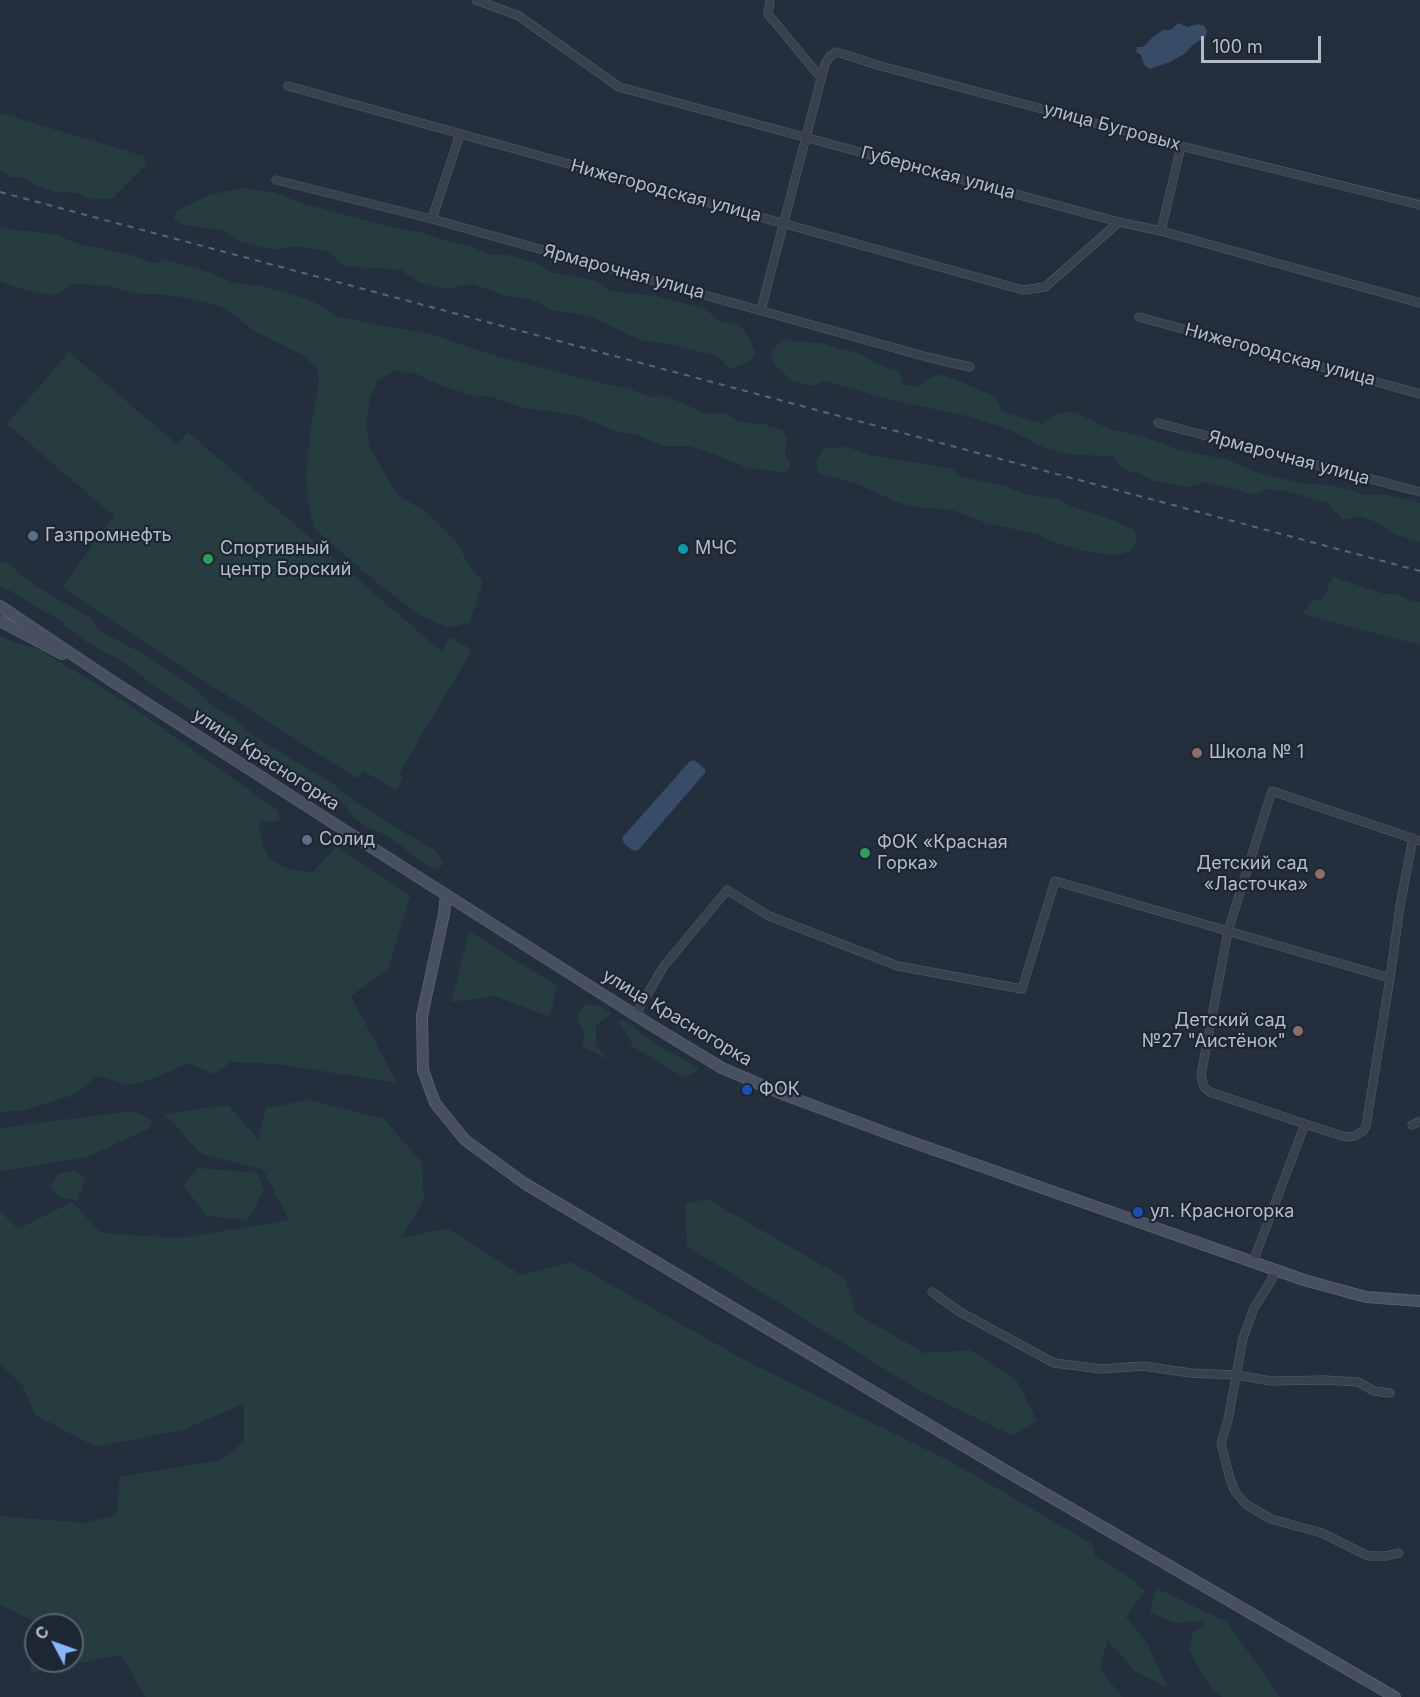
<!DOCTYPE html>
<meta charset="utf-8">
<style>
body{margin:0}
#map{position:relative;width:1420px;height:1697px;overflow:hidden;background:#242f3e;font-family:Inter,sans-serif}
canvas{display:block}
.north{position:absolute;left:24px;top:1613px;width:60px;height:60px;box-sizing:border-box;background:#1d2633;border:2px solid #59626f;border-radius:50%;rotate:311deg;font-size:16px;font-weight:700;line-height:24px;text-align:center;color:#b4bcc9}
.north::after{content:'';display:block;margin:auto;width:21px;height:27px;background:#8ab4f8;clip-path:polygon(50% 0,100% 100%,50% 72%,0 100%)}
.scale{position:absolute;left:1201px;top:36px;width:120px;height:27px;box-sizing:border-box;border:3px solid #b4bcc9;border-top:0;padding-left:8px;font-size:18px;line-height:21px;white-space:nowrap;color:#b4bcc9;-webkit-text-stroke:4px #1d2633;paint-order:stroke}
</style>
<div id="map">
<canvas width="1420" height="1697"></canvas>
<div class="north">С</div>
<div class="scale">100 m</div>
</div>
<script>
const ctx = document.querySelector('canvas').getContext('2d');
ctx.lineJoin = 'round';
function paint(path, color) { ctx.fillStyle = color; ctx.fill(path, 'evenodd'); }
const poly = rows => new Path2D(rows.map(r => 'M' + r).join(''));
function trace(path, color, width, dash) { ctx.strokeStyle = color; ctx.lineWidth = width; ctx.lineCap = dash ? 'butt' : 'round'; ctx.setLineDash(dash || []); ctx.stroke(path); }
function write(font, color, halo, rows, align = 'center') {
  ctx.font = font + ' Inter,sans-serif'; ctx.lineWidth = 4.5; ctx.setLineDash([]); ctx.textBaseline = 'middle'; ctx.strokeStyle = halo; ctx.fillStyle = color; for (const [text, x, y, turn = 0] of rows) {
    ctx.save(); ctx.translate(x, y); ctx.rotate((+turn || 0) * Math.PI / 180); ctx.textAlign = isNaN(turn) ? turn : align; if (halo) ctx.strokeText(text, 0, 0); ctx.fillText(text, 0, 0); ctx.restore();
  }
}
paint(poly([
 [0,113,144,156,147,164,112,199,93,199,77,193,54,192,33,184,26,178,10,177,0,170],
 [241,188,272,192,305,204,394,228,419,232,453,243,469,245,488,254,508,255,536,263,553,273,596,281,610,291,657,296,705,309,720,321,740,325,750,340,755,353,749,362,730,369,717,356,669,344,642,341,590,316,553,310,531,299,505,296,473,284,444,289,419,282,401,270,344,266,329,251,291,246,274,250,238,241,225,231,180,224,174,218,176,211,209,195],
 [0,228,54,234,79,244,131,255,154,263,166,260,208,272,234,283,261,286,308,299,339,317,438,336,486,353,591,381,630,389,651,397,667,396,706,414,724,413,739,422,763,424,783,430,787,441,785,455,791,466,786,473,748,468,709,452,688,446,663,446,638,435,618,432,576,415,524,408,492,397,471,395,442,386,416,374,395,370,378,380,369,401,367,422,369,448,398,495,424,511,457,542,469,566,483,580,470,622,450,628,421,616,382,587,315,529,309,507,306,477,310,432,319,383,318,369,304,356,252,330,237,317,220,306,188,298,161,294,138,294,109,286,74,284,54,296,15,287,0,281],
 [782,340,822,343,838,349,856,352,884,367,900,371,903,385,919,387,927,379,938,374,964,383,995,397,1002,411,1043,424,1057,413,1075,412,1112,430,1142,436,1176,449,1228,460,1259,473,1304,484,1333,485,1365,495,1383,494,1418,502,1420,503,1420,542,1395,534,1381,524,1360,516,1343,520,1328,503,1284,491,1267,489,1252,494,1207,482,1189,487,1154,481,1139,473,1124,470,1112,456,1074,455,1045,448,1008,429,971,417,887,399,826,381,812,386,793,381,775,366,771,352],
 [69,352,174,442,178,444,188,432,441,651,450,637,472,650,399,774,403,778,396,790,363,771,358,779,209,684,62,587,114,516,7,424],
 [848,447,870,455,953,469,962,477,1005,486,1021,493,1059,499,1072,507,1108,518,1134,530,1137,539,1131,551,1114,556,1084,551,1055,543,1040,535,986,523,952,510,915,507,899,503,855,483,817,473,816,460,824,448],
 [0,562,8,563,34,585,89,617,101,632,136,650,167,670,199,692,212,706,236,719,250,734,335,785,355,802,435,851,444,862,439,869,429,866,384,834,366,827,351,815,344,804,306,781,278,770,236,741,209,717,195,712,151,684,126,663,86,642,59,620,0,585],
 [1333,577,1384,594,1397,594,1412,602,1420,602,1420,645,1302,614,1312,600,1323,599],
 [0,636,16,643,37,648,127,703,277,810,280,819,273,823,260,820,259,829,263,846,270,860,291,870,313,872,336,847,410,896,388,969,351,996,397,1083,277,1064,231,1062,214,1074,189,1063,150,1080,130,1085,97,1076,73,1095,25,1110,0,1112],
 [469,931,557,986,550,1017,495,996,451,1002],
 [584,1004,602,1007,612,1013,596,1025,596,1045,608,1060,582,1046,585,1034,577,1020],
 [617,1021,625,1021,653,1042,700,1069,685,1078,632,1046,630,1038],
 [309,1100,384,1119,422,1163,424,1199,402,1238,447,1228,521,1275,571,1262,748,1362,948,1460,1091,1543,1096,1557,1125,1574,1145,1591,1126,1617,1147,1643,1168,1688,1136,1672,1107,1640,1100,1669,1122,1697,145,1697,121,1655,30,1673,36,1644,36,1661,72,1661,72,1625,40,1625,0,1604,0,1516,84,1523,116,1515,120,1477,221,1460,244,1441,244,1404,182,1430,96,1447,35,1415,22,1384,0,1365,0,1211,18,1229,72,1202,101,1233,180,1238,289,1220,263,1170,202,1154,164,1114,228,1105,258,1139,266,1108],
 [133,1111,153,1121,150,1128,85,1158,0,1171,0,1128],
 [198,1168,258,1173,264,1191,247,1220,206,1216,184,1186],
 [75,1171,85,1178,78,1201,59,1197,51,1187,59,1173],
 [707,1199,846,1279,855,1313,924,1353,970,1350,1017,1381,1037,1421,1013,1436,917,1389,687,1246,685,1204],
 [1156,1588,1227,1622,1280,1697,1223,1697,1213,1692,1189,1650,1193,1632,1206,1625,1202,1621,1175,1623,1150,1612]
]), '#263c3f');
paint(poly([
 [1178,23,1188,27,1198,24,1204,26,1207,31,1206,36,1193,45,1184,54,1170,62,1150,69,1144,65,1141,55,1136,52,1137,47,1143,47,1153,37,1163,30,1171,30],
 [694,760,705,769,705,773,639,849,634,851,628,847,624,843,622,838,689,762]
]), '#394c67');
const minor = poly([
 [476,0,519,16,619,87,1119,222,1161,231,1420,303],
 [770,0,768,14,821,78],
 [288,86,1023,290,1045,287,1119,222],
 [276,180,432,219,927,357,970,367],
 [432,219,460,134],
 [1161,231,1181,146],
 [761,310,825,64,830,56,837,52,877,65,1181,146,1420,205],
 [1139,317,1420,394],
 [1158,423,1420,492],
 [1390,978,1366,1126,1363,1131,1355,1136,1346,1137,1305,1124,1210,1092,1204,1087,1201,1075,1228,931,1272,791,1420,841],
 [635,1015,664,966,727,890,769,916,898,966,1022,989,1055,881,1390,978,1400,906,1413,838],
 [1412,1125,1420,1121],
 [1253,1262,1305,1124],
 [1275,1270,1271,1281,1254,1308,1243,1338,1228,1420,1221,1443,1230,1479,1236,1493,1247,1505,1271,1519,1322,1533,1368,1556,1386,1556,1399,1553],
 [932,1292,960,1312,1054,1363,1101,1369,1143,1366,1191,1373,1236,1375,1271,1381,1325,1380,1358,1382,1374,1391,1390,1393]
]);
const secondary = poly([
 [0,606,112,681,341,828,651,1025,722,1068,785,1095,892,1135,1304,1280,1366,1297,1420,1301],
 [0,621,62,654],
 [446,895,444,914,422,1016,423,1070,435,1103,465,1140,524,1183,1001,1468,1395,1697]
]);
trace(minor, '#565f6c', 9);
trace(secondary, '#565f6c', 12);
trace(minor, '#38414e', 8);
trace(secondary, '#465061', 10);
trace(poly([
 [0,192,1420,571]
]), '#5a6575', 2, [6, 6]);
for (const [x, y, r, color] of [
 [33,536,6,"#5c6f8a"],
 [683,549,6,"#0f9aa8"],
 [208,559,6,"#2e9e5b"],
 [1197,753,6,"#8d6e63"],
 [307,840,6,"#5c6f8a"],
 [865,853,6,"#2e9e5b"],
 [1320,874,6,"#8d6e63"],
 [1298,1031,6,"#8d6e63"],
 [747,1090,6,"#1a4fb4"],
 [1138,1212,6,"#1a4fb4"]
]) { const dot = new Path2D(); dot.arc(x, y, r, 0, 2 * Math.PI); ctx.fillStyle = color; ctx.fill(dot); trace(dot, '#1d2633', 2); }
write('18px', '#b4bcc9', '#1d2633', [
 ["улица Бугровых",1112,127,15],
 ["Губернская улица",938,173,15],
 ["Нижегородская улица",666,191,15],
 ["Ярмарочная улица",624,272,15],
 ["Нижегородская улица",1280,355,15],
 ["Ярмарочная улица",1289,458,15],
 ["улица Красногорка",266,760,33],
 ["улица Красногорка",677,1018,31]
]);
write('18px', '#b4bcc9', '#1d2633', [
 ["Газпромнефть",45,536],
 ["Спортивный",220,549],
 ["центр Борский",220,570],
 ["МЧС",695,549],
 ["Школа № 1",1209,753],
 ["Солид",319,840],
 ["ФОК «Красная",877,843],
 ["Горка»",877,864],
 ["Детский сад",1308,864,"right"],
 ["«Ласточка»",1308,885,"right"],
 ["Детский сад",1286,1021,"right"],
 ["№27 \"Аистёнок\"",1286,1042,"right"],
 ["ФОК",759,1090],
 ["ул. Красногорка",1150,1212]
], 'left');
</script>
